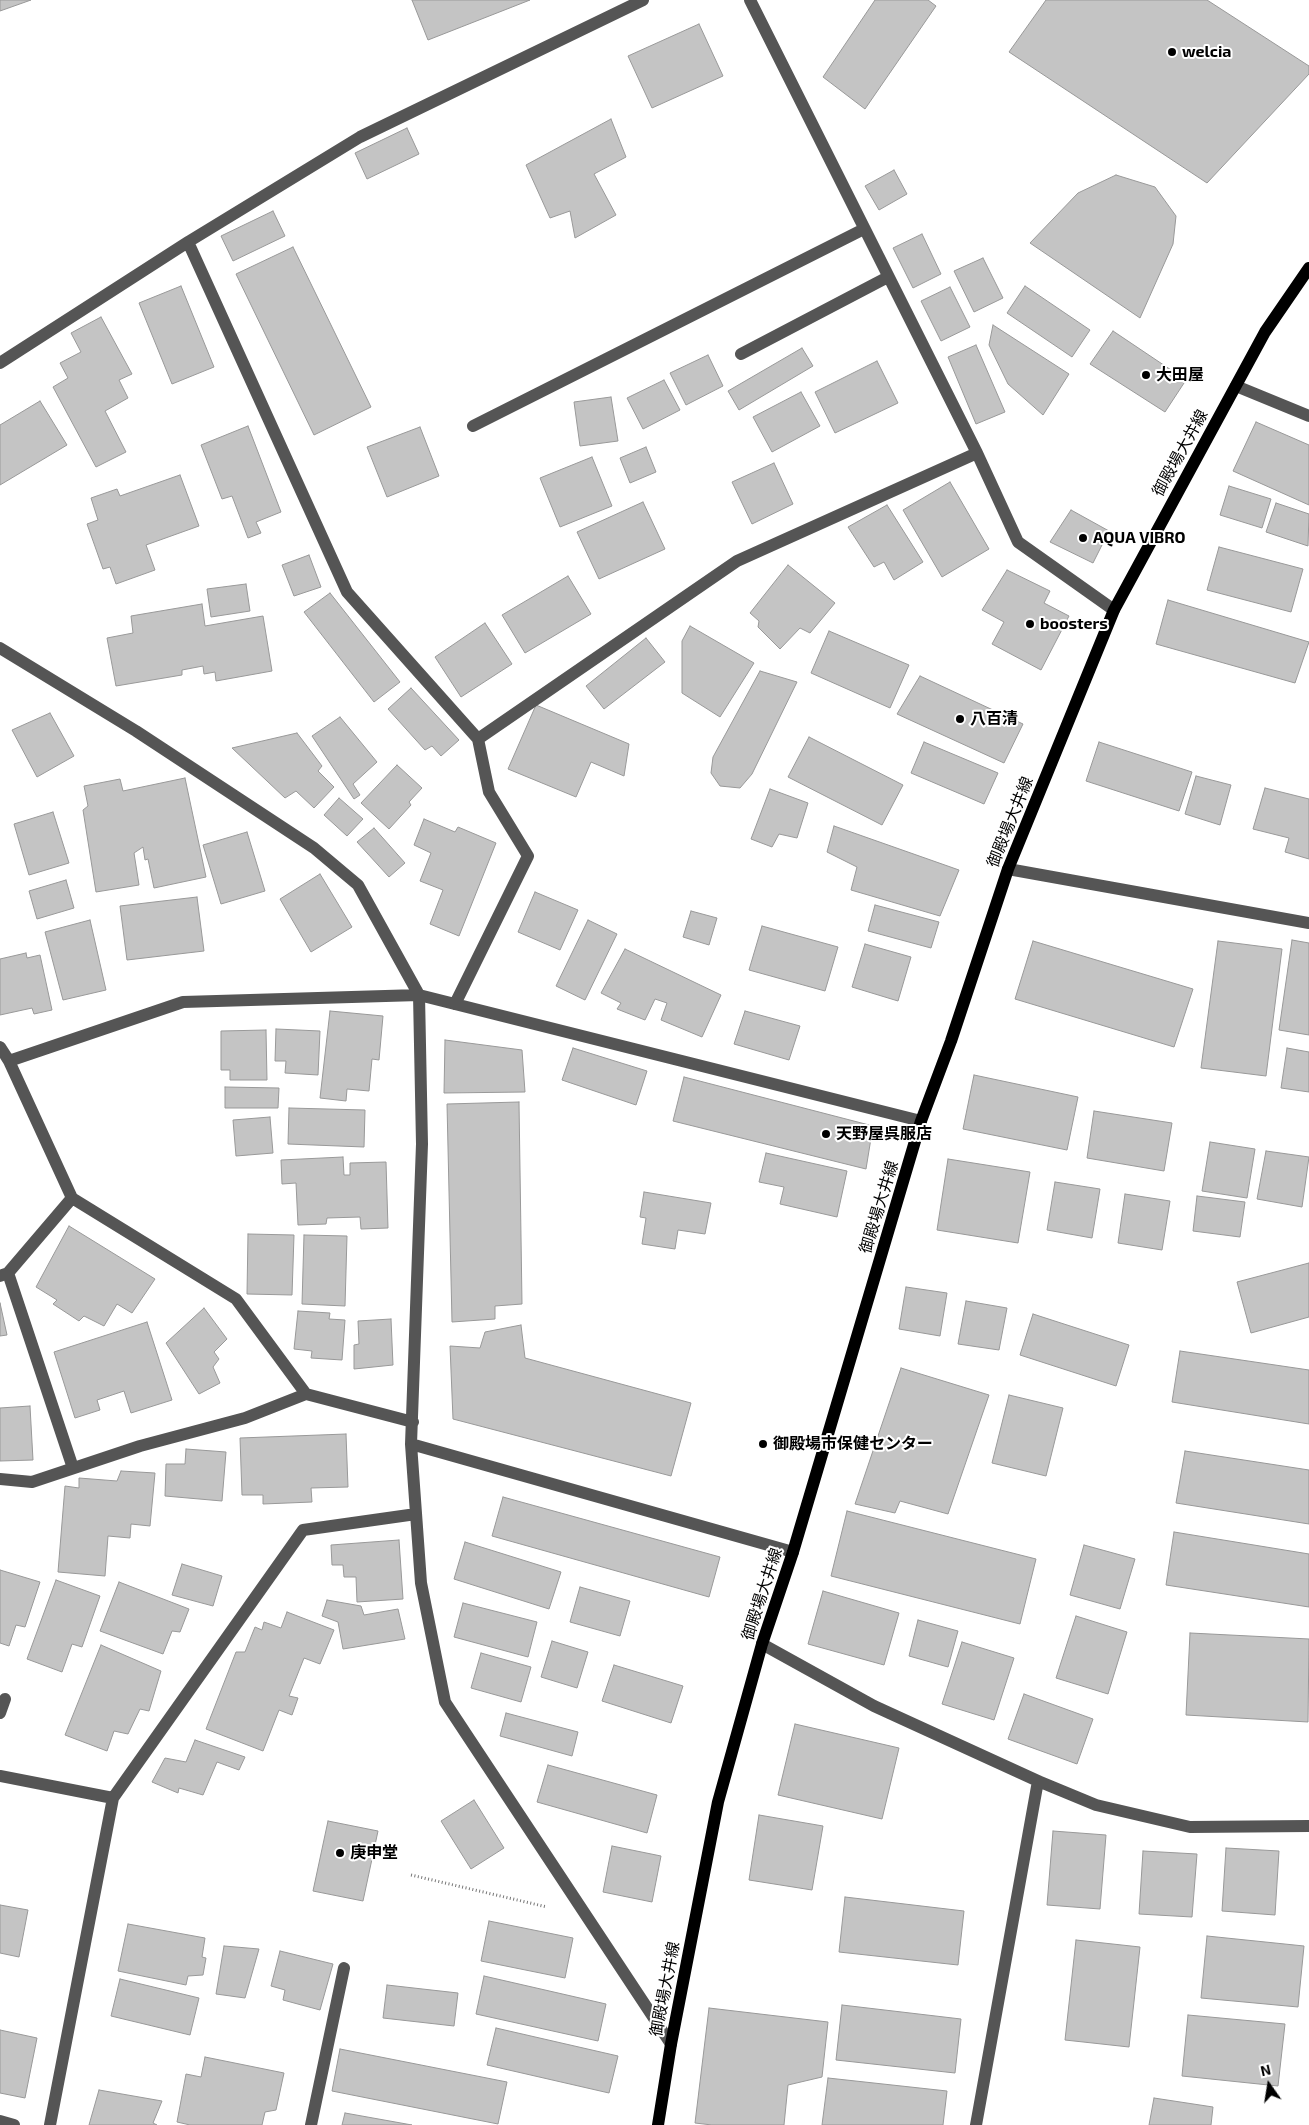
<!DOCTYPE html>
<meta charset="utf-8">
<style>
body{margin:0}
#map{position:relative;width:1309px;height:2125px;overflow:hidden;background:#fff;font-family:"Exo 2",sans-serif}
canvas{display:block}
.north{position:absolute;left:1244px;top:2060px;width:50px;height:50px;-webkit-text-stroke:4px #fff;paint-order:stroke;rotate:347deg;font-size:14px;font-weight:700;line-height:20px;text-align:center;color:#000}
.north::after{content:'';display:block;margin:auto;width:18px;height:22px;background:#000;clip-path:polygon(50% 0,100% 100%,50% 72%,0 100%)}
</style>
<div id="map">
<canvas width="1309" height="2125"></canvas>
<div class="north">N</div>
</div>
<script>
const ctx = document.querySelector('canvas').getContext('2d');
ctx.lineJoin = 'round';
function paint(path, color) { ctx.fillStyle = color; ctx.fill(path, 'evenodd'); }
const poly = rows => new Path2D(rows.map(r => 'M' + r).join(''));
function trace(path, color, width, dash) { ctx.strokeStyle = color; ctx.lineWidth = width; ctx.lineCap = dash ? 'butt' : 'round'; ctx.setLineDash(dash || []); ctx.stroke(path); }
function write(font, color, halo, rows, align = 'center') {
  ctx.font = font + ' "Exo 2","Noto Sans JP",sans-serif'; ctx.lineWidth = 4; ctx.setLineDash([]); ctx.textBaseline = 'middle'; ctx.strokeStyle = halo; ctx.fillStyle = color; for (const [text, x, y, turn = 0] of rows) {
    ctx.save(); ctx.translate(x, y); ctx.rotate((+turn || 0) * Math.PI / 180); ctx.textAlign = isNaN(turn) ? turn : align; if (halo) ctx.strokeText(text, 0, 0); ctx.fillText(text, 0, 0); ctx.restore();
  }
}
const building = poly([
 [0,0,31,0,0,11,0,0],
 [412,0,530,0,428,40,412,0],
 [875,0,928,0,936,6,865,109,823,77,875,0],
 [1046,0,1207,0,1309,66,1309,74,1207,183,1009,52,1046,0],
 [699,24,723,76,652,108,628,56,699,24],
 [611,119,626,157,594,174,616,215,575,238,570,211,550,218,526,165,611,119],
 [407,128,419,154,367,179,355,153,407,128],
 [894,170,907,194,879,210,865,186,894,170],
 [1116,175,1155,187,1176,216,1173,244,1140,318,1030,243,1078,193,1116,175],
 [273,211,285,236,233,261,221,236,273,211],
 [922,234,941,274,913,288,893,248,922,234],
 [293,247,371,407,314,435,236,274,293,247],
 [983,258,1003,298,974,312,954,271,983,258],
 [181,286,214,367,172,384,139,303,181,286],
 [1025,286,1090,330,1072,357,1007,313,1025,286],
 [950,287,970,327,941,341,921,301,950,287],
 [101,317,132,374,119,380,128,398,105,411,126,452,96,467,53,387,68,378,60,363,81,352,71,333,101,317],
 [993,325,1069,374,1043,415,1008,384,989,345,993,325],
 [1113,331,1186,380,1165,412,1090,364,1113,331],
 [976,345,1005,412,976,424,948,357,976,345],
 [802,348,813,366,739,410,728,391,802,348],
 [708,355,723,386,686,405,670,373,708,355],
 [877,361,898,403,835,433,815,392,877,361],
 [664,380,680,410,643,429,627,398,664,380],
 [801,392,820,426,772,452,753,417,801,392],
 [611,397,618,441,580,446,574,402,611,397],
 [40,401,67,445,0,485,0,425,40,401],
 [1256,422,1309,445,1309,505,1233,471,1256,422],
 [248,426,281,512,256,522,261,533,248,538,232,496,222,499,201,445,248,426],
 [420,427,439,476,387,497,367,447,420,427],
 [646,447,656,472,630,483,620,458,646,447],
 [592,457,612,506,560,527,540,478,592,457],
 [774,463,793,504,752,524,732,482,774,463],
 [180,475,199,526,146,545,155,570,116,584,110,567,103,569,87,524,98,520,91,498,117,489,120,496,180,475],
 [950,482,989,549,942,577,903,510,950,482],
 [1229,486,1271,499,1262,528,1220,515,1229,486],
 [643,502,665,549,599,579,577,532,643,502],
 [1276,503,1309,514,1308,546,1266,532,1276,503],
 [887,505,923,562,894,580,884,562,874,567,848,527,887,505],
 [1071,510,1109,531,1093,563,1050,542,1071,510],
 [1219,547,1303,569,1291,612,1207,590,1219,547],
 [309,555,321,587,294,596,282,565,309,555],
 [788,565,835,603,810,633,800,628,780,649,758,627,759,621,750,613,788,565],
 [1007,570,1050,591,1044,603,1069,616,1041,670,992,644,1004,622,982,610,1007,570],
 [568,576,591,614,525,653,502,615,568,576],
 [246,584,250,611,211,617,207,589,246,584],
 [330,593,400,682,374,702,304,612,330,593],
 [1168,600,1309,642,1295,683,1156,644,1168,600],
 [202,604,205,626,263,616,272,671,216,681,215,672,204,674,203,666,182,670,182,675,116,686,107,638,133,633,131,616,202,604],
 [485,623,512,664,461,697,435,657,485,623],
 [690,626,754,663,720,717,682,693,682,641,690,626],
 [829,631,909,665,890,708,811,673,829,631],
 [646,638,665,662,604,709,586,686,646,638],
 [760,671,797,682,752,774,740,788,720,786,711,773,713,757,760,671],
 [920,676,1023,724,1004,763,897,714,920,676],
 [411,688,459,740,441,756,432,746,425,750,388,709,411,688],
 [536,705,629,744,624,776,591,762,576,797,508,769,536,705],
 [50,713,74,756,37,777,12,730,50,713],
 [340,717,377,762,353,784,360,795,354,799,312,736,340,717],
 [297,733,322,766,318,771,334,787,314,808,296,791,285,798,232,748,297,733],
 [809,737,903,785,882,825,788,777,809,737],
 [924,742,998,773,984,804,911,773,924,742],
 [1099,742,1192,772,1179,811,1086,781,1099,742],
 [397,765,422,788,409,802,411,805,389,829,361,803,397,765],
 [1196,776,1231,785,1220,825,1185,814,1196,776],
 [185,778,206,877,154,888,148,859,145,860,143,847,134,853,139,885,96,892,83,810,88,806,84,786,120,779,123,791,185,778],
 [1265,788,1309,799,1309,859,1285,852,1289,838,1253,829,1265,788],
 [770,789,808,803,797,838,779,834,772,847,751,839,770,789],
 [339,798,363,819,347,836,324,815,339,798],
 [53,812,69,863,29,875,14,824,53,812],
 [424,819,455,832,458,827,496,843,459,936,430,924,443,890,420,881,431,853,414,845,424,819],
 [834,826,959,870,940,916,851,890,857,867,827,852,834,826],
 [374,828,405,863,389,877,357,842,374,828],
 [247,832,265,891,221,904,203,845,247,832],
 [320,874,352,927,311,952,280,899,320,874],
 [66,880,74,908,37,919,29,891,66,880],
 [535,892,578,910,560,950,518,932,535,892],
 [197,897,204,951,127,960,120,906,197,897],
 [875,905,939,922,931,948,868,931,875,905],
 [691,911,717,918,709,945,683,937,691,911],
 [90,920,106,990,63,1000,45,932,90,920],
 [588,920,617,934,585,1000,556,986,588,920],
 [762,926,838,947,825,991,749,970,762,926],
 [1292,940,1309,943,1309,1035,1279,1030,1292,940],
 [1033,941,1193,989,1174,1047,1015,999,1033,941],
 [1218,941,1282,949,1266,1076,1201,1068,1218,941],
 [865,944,911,957,898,1001,852,987,865,944],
 [625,949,721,995,702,1037,661,1020,667,1003,655,999,645,1020,617,1009,621,1003,601,993,625,949],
 [26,953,27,958,40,955,52,1010,34,1014,32,1008,0,1015,0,959,26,953],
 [330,1011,383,1016,379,1060,372,1059,369,1091,347,1089,346,1101,320,1098,330,1011],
 [745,1011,800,1026,789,1060,734,1044,745,1011],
 [276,1029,320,1031,318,1075,285,1073,286,1061,275,1061,276,1029],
 [266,1030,267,1080,230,1080,230,1070,221,1070,221,1031,266,1030],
 [445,1040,522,1050,525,1092,444,1093,445,1040],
 [573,1048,647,1071,636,1105,562,1080,573,1048],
 [1287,1048,1309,1052,1309,1092,1281,1088,1287,1048],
 [974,1075,1078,1097,1067,1150,963,1129,974,1075],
 [684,1077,873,1126,866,1169,673,1121,684,1077],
 [225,1087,279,1088,278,1108,225,1108,225,1087],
 [519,1102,522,1304,495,1306,495,1319,452,1322,447,1104,519,1102],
 [289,1108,365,1110,364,1147,288,1144,289,1108],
 [1094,1111,1172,1123,1164,1171,1087,1158,1094,1111],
 [270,1117,273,1153,236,1156,233,1120,270,1117],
 [1210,1142,1255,1149,1247,1198,1202,1191,1210,1142],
 [1266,1151,1309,1157,1302,1207,1257,1199,1266,1151],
 [766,1153,847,1171,837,1217,780,1204,784,1187,759,1182,766,1153],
 [343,1157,344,1175,350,1175,350,1163,386,1162,388,1228,361,1229,360,1217,327,1218,326,1224,298,1225,296,1183,282,1184,281,1160,343,1157],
 [948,1159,1030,1172,1018,1243,937,1230,948,1159],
 [1055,1182,1100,1189,1092,1238,1047,1230,1055,1182],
 [644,1192,711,1203,705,1234,678,1230,675,1249,642,1244,646,1218,640,1217,644,1192],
 [1125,1194,1170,1201,1162,1250,1118,1243,1125,1194],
 [1197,1196,1245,1202,1240,1237,1193,1231,1197,1196],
 [69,1226,155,1279,132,1313,117,1304,104,1326,84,1316,79,1321,53,1304,57,1300,36,1287,69,1226],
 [248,1234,294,1235,292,1295,247,1294,248,1234],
 [304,1235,347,1236,345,1306,302,1304,304,1235],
 [1309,1263,1309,1317,1251,1333,1237,1282,1309,1263],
 [906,1287,947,1293,940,1336,899,1329,906,1287],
 [966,1301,1007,1308,999,1350,958,1344,966,1301],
 [0,1303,7,1335,0,1336,0,1303],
 [204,1308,227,1339,214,1352,219,1359,213,1367,220,1383,199,1394,166,1343,204,1308],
 [298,1311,330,1313,329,1319,345,1320,342,1360,311,1358,312,1351,294,1349,298,1311],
 [1033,1314,1129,1345,1116,1386,1020,1355,1033,1314],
 [391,1319,393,1365,354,1369,354,1345,359,1344,358,1321,391,1319],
 [147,1322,172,1400,131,1413,124,1391,97,1400,100,1410,75,1418,54,1352,147,1322],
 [521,1325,525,1358,691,1403,671,1476,453,1419,450,1346,480,1348,485,1332,521,1325],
 [1180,1351,1309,1370,1309,1424,1172,1402,1180,1351],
 [901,1368,989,1395,948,1514,900,1501,895,1513,855,1504,901,1368],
 [1009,1395,1063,1408,1046,1476,992,1463,1009,1395],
 [30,1406,33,1460,0,1461,0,1408,30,1406],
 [346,1434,348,1487,311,1488,312,1502,263,1504,263,1495,242,1495,240,1438,346,1434],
 [186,1449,226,1452,222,1501,165,1496,166,1464,185,1464,186,1449],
 [1185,1451,1309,1470,1309,1524,1176,1503,1185,1451],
 [121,1471,155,1473,150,1526,131,1524,130,1538,108,1536,105,1576,58,1572,65,1486,79,1488,79,1478,117,1481,121,1471],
 [503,1497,720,1557,709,1597,492,1536,503,1497],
 [847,1511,1036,1559,1020,1624,831,1576,847,1511],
 [1174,1532,1309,1554,1309,1607,1166,1585,1174,1532],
 [399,1540,403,1599,357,1602,356,1577,344,1577,343,1565,332,1565,331,1545,399,1540],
 [465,1542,561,1572,549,1609,454,1579,465,1542],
 [1084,1545,1135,1559,1120,1609,1070,1595,1084,1545],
 [182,1564,222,1576,213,1606,172,1595,182,1564],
 [0,1570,40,1582,25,1627,16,1625,9,1646,0,1643,0,1570],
 [56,1580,100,1596,82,1647,72,1644,62,1672,27,1659,56,1580],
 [119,1582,189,1609,180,1632,172,1631,163,1654,100,1631,119,1582],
 [580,1587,630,1601,620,1636,570,1622,580,1587],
 [823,1591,899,1613,884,1665,808,1644,823,1591],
 [327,1600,361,1606,364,1615,398,1609,405,1639,343,1649,338,1622,322,1616,327,1600],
 [463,1603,537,1622,528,1657,454,1637,463,1603],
 [287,1612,334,1630,320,1664,304,1658,289,1696,298,1698,292,1715,279,1710,263,1751,206,1729,236,1652,245,1652,255,1627,262,1630,264,1622,281,1628,287,1612],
 [1076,1616,1127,1632,1108,1694,1056,1678,1076,1616],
 [918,1620,958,1631,948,1667,909,1656,918,1620],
 [1190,1633,1309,1639,1308,1722,1186,1715,1190,1633],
 [552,1641,588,1652,577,1688,541,1677,552,1641],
 [962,1642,1014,1658,994,1720,942,1704,962,1642],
 [101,1645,161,1671,149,1711,140,1709,128,1734,114,1731,107,1751,65,1735,101,1645],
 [481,1653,531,1667,521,1702,471,1688,481,1653],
 [614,1665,683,1686,671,1723,602,1701,614,1665],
 [1024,1694,1093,1719,1077,1764,1008,1739,1024,1694],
 [506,1713,578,1732,572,1756,500,1736,506,1713],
 [795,1724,899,1748,882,1819,778,1795,795,1724],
 [195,1740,245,1757,239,1770,217,1762,203,1795,179,1788,178,1793,152,1782,165,1758,186,1762,195,1740],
 [548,1765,657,1795,647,1833,537,1802,548,1765],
 [474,1800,504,1848,471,1869,441,1821,474,1800],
 [759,1815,823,1826,812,1890,749,1880,759,1815],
 [328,1821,378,1831,363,1901,313,1891,328,1821],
 [1053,1831,1106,1835,1100,1909,1047,1905,1053,1831],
 [612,1846,661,1856,652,1902,603,1892,612,1846],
 [1226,1848,1279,1851,1275,1915,1222,1911,1226,1848],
 [1143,1851,1197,1854,1192,1917,1139,1914,1143,1851],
 [845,1897,964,1911,958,1965,839,1952,845,1897],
 [0,1905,28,1910,19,1957,0,1953,0,1905],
 [489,1921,573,1938,565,1978,481,1961,489,1921],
 [128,1924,205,1938,202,1957,206,1958,203,1975,188,1976,186,1985,118,1971,128,1924],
 [1207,1936,1304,1946,1298,2007,1201,1998,1207,1936],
 [1076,1940,1140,1947,1129,2047,1065,2040,1076,1940],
 [224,1946,259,1949,245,1998,216,1994,224,1946],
 [280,1951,333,1964,320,2010,283,2000,285,1990,271,1986,280,1951],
 [484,1976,606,2004,598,2041,476,2014,484,1976],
 [120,1979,199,1998,190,2035,111,2016,120,1979],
 [387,1985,458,1993,454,2026,383,2018,387,1985],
 [842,2005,961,2019,955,2073,836,2060,842,2005],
 [709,2008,828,2022,822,2077,788,2085,784,2125,712,2125,695,2123,709,2008],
 [1188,2015,1285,2024,1278,2086,1182,2076,1188,2015],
 [496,2028,618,2056,609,2093,487,2065,496,2028],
 [0,2030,37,2038,25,2098,0,2093,0,2030],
 [340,2049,507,2082,498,2124,332,2091,340,2049],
 [205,2057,284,2073,276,2110,265,2112,262,2125,190,2125,177,2122,186,2074,201,2077,205,2057],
 [828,2078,947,2091,943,2125,822,2125,828,2078],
 [99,2090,162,2101,153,2123,157,2125,89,2125,99,2090],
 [1154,2098,1213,2107,1211,2125,1149,2125,1154,2098],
 [345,2113,412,2125,342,2125,345,2113]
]);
paint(building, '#c4c4c4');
trace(building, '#999', 1);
trace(poly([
 [411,1875,547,1907]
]), '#777', 3, [1, 2.5]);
trace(poly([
 [750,0,977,453,1018,542,1114,610],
 [188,242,347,592,478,739,737,561,977,453],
 [741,354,888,277],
 [0,363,188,242,360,137,643,0],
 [1236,386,1309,416],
 [473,426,864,229],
 [0,648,136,731,314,848,358,885,419,995,422,1144,411,1444,421,1583,445,1702,671,2044],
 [1008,869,1309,923],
 [455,1004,528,856,489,792,478,739],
 [0,1047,9,1061,72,1198,8,1273,0,1276],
 [9,1061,183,1002,419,995,921,1121],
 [72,1198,236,1299,306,1394],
 [8,1273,73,1468],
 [411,1444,793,1552],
 [0,1479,32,1482,140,1446,245,1418,306,1394,413,1422],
 [762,1644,874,1706,1038,1781,1096,1805,1190,1827,1309,1826],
 [0,1713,5,1699],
 [0,1776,113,1798],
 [0,2121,14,2125],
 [50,2125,113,1798,303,1530,416,1514],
 [311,2125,344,1968],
 [976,2125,1038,1781]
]), '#555', 12);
trace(poly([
 [658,2125,671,2044,718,1802,762,1644,793,1552,921,1121,951,1041,1008,869,1114,610,1265,332,1309,268]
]), '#000', 12);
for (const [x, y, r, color] of [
 [1172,52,5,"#000"],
 [1146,375,5,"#000"],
 [1083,538,5,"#000"],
 [1030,624,5,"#000"],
 [960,719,5,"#000"],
 [826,1134,5,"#000"],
 [763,1444,5,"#000"],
 [340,1853,5,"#000"]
]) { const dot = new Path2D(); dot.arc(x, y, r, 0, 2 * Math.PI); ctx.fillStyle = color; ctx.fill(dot); trace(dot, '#fff', 2); }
write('bold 16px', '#000', '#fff', [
 ["welcia",1182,52],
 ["大田屋",1156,375],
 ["AQUA VIBRO",1093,538],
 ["boosters",1040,624],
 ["八百清",970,719],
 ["天野屋呉服店",836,1134],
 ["御殿場市保健センター",773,1444],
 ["庚申堂",350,1853]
], 'left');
write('16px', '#000', '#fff', [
 ["御殿場大井線",1180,453,-61],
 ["御殿場大井線",1010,822,-68],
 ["御殿場大井線",879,1207,-73],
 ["御殿場大井線",762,1594,-72],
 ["御殿場大井線",665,1989,-79]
]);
</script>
